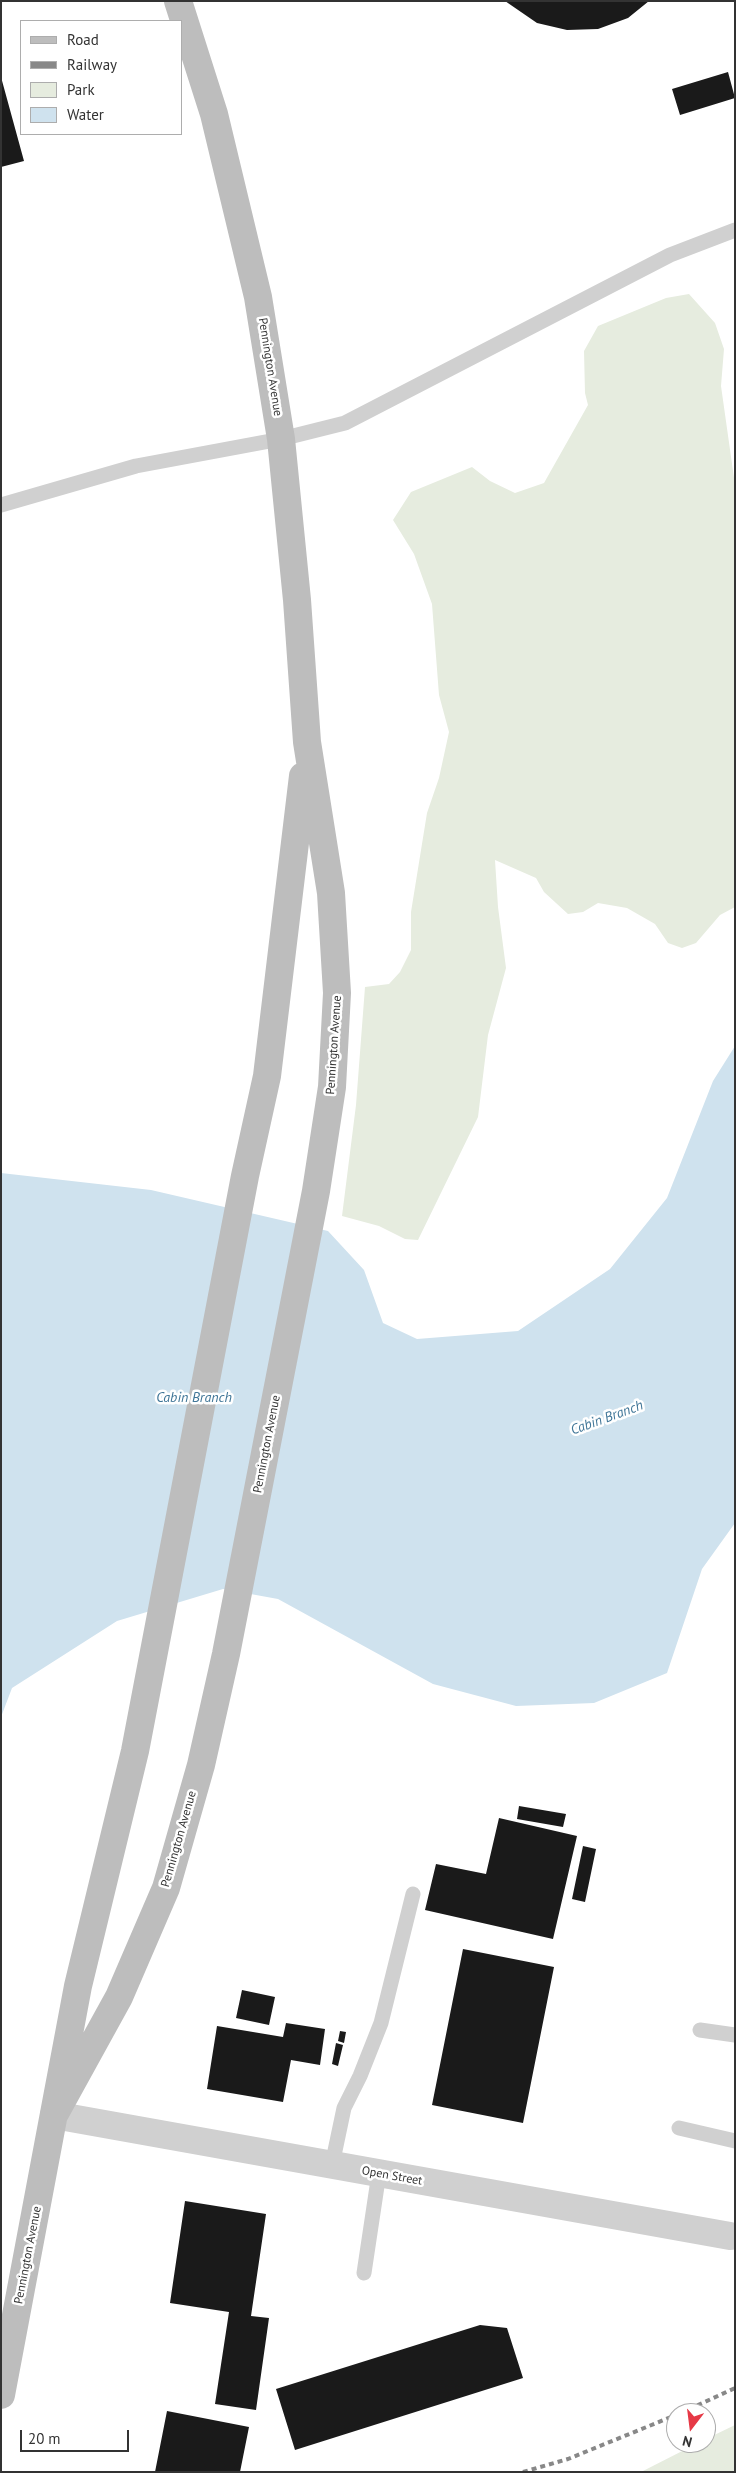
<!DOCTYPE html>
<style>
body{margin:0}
#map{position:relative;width:736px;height:2473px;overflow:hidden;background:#fff;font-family:"PT Sans",sans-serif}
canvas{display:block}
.frame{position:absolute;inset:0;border:2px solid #333;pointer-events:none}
.legend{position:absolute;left:20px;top:20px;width:162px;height:115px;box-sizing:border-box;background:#fff;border:1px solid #adadad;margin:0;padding:6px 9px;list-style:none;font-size:15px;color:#333}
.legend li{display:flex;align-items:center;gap:10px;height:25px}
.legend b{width:25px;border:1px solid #adadad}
.north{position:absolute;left:666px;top:2403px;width:50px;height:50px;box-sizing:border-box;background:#fff;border:1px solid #adadad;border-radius:50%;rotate:195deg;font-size:14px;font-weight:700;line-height:20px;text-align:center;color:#333}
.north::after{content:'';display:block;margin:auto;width:18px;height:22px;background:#e63946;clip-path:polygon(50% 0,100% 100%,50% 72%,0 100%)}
.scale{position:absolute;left:20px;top:2430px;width:109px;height:22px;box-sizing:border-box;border:2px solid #333;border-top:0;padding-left:6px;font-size:15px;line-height:18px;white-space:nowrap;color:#333;-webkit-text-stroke:4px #fff;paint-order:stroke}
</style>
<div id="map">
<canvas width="736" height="2473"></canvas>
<div class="frame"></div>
<ul class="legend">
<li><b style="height:6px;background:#bdbdbd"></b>Road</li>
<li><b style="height:6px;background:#888"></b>Railway</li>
<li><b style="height:14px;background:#e6ecdf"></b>Park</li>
<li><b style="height:14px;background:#cfe2ee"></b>Water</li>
</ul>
<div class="north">N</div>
<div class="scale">20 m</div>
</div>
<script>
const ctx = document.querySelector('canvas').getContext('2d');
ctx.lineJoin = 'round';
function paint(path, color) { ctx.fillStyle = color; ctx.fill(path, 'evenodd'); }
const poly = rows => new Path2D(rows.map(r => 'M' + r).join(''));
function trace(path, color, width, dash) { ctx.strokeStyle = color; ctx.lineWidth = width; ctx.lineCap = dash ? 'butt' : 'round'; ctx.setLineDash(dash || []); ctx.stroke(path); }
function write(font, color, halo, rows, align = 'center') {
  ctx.font = font + ' "PT Sans",sans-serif'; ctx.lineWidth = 5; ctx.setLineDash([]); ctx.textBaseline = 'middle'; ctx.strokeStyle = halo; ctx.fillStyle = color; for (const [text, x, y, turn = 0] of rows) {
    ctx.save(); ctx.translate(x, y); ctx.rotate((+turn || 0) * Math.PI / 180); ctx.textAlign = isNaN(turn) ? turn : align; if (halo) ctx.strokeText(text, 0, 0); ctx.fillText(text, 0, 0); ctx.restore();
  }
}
paint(poly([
 [689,294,715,323,724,349,721,386,735,485,735,907,720,915,696,943,682,948,668,943,655,924,627,908,598,903,583,912,568,914,544,892,536,878,495,860,498,907,506,968,488,1035,478,1117,418,1240,405,1239,379,1226,342,1216,356,1105,365,987,389,984,400,972,411,950,411,912,427,813,439,778,449,732,439,695,432,604,414,554,393,520,411,492,472,467,490,481,515,493,544,483,588,405,585,393,584,351,598,326,666,298],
 [735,2425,735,2472,641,2472,698,2443,706,2443,706,2439]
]), '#e6ecdf');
paint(poly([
 [735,1046,735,1523,702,1569,667,1673,594,1703,516,1706,433,1684,278,1599,223,1589,117,1621,12,1688,1,1717,1,1173,151,1190,328,1231,364,1270,383,1323,417,1339,518,1331,610,1269,667,1198,713,1081]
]), '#cfe2ee');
paint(poly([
 [505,1,649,1,628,18,598,29,567,30,537,23],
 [728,72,735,98,680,115,672,89],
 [1,77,24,161,1,167],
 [519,1806,566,1814,563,1827,517,1819],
 [499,1818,577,1836,553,1939,425,1910,436,1864,486,1874],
 [583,1846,596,1849,585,1902,572,1899],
 [463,1949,554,1967,523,2123,432,2105],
 [242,1990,275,1997,269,2025,236,2018],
 [286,2023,325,2029,320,2065,291,2060,283,2102,207,2089,217,2026,283,2037],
 [340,2031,346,2032,344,2043,338,2041],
 [336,2043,343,2045,338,2066,332,2064],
 [185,2201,266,2214,251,2316,269,2318,256,2410,215,2404,229,2312,170,2303],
 [480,2325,507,2328,523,2378,295,2450,276,2389],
 [167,2411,249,2427,240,2472,155,2472]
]), '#1a1a1a');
trace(poly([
 [1,505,136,466,281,439,345,423,670,255,735,230],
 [700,2030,735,2035],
 [679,2128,735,2141],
 [332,2165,344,2108,360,2076,381,2023,413,1894],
 [364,2273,379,2173]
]), '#d0d0d0', 15);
trace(poly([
 [54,2115,730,2236]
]), '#d0d0d0', 28);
trace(poly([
 [54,2115,119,1997,166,1888,201,1765,226,1654,316,1191,332,1087,337,993,331,893,307,742,297,600,281,439,258,297,214,114,178,1],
 [1,2395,78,1986,135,1751,245,1176,267,1076,303,776]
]), '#bdbdbd', 28);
trace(poly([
 [681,2413,735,2388],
 [523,2472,568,2459,676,2415]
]), '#888', 4, [5, 4]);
write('12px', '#333', '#fff', [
 ["Pennington Avenue",270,367,81],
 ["Pennington Avenue",334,1045,-86],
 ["Pennington Avenue",267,1444,-79],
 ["Pennington Avenue",179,1839,-74],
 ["Open Street",392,2176,10],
 ["Pennington Avenue",28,2255,-79]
]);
write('italic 14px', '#3f7597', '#fff', [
 ["Cabin Branch",194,1398],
 ["Cabin Branch",607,1418,-20]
]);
</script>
